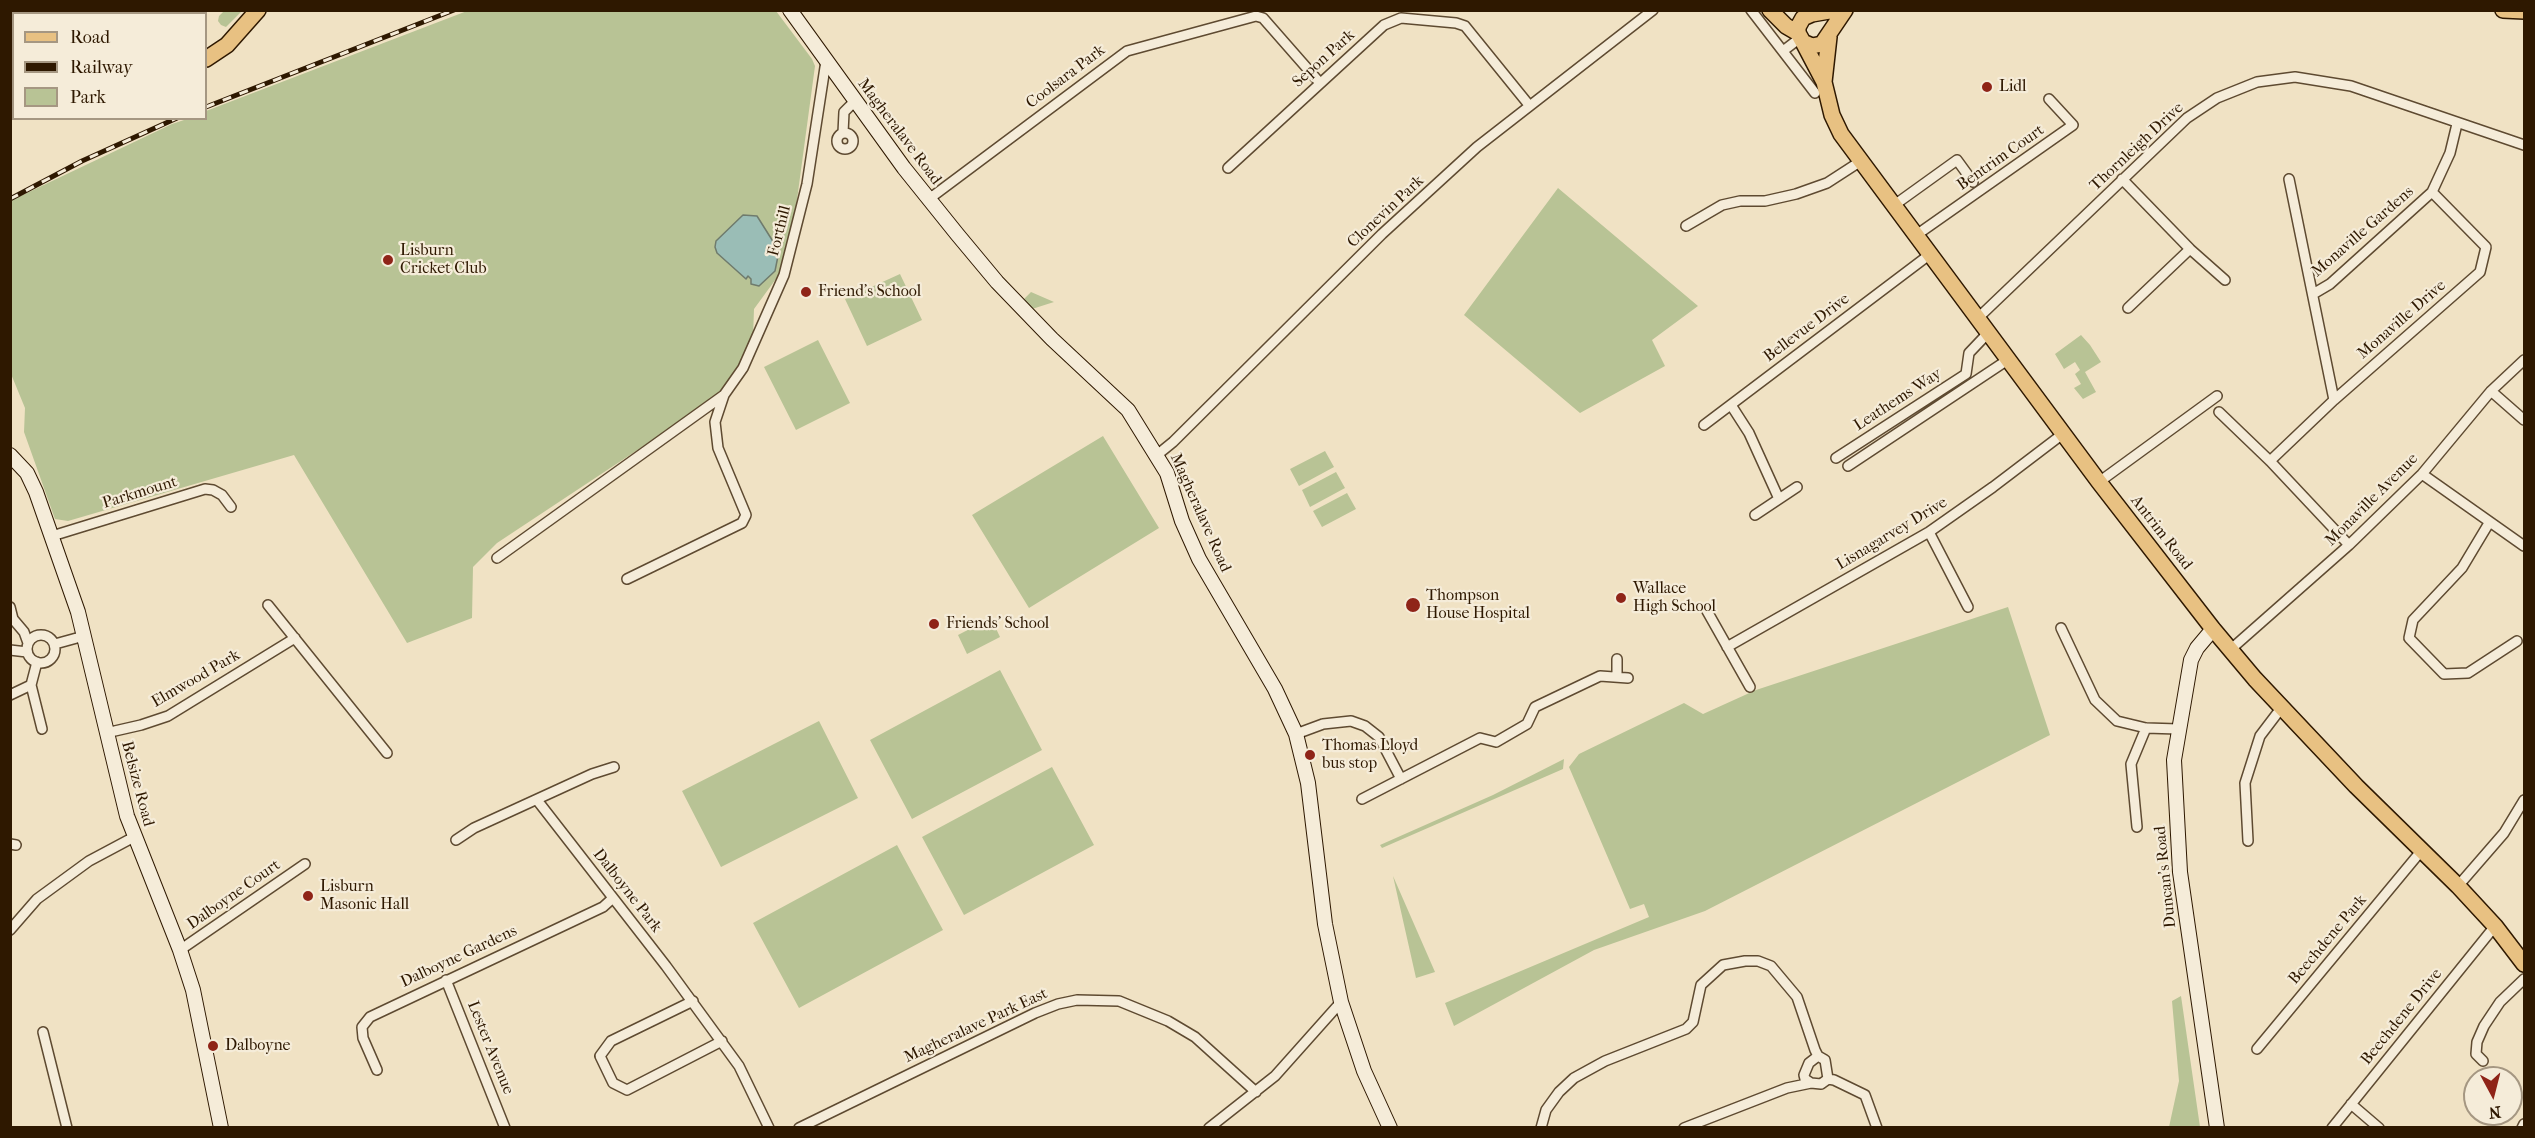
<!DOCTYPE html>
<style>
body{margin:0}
#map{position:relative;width:2535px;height:1138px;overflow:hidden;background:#f0e2c4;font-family:"IM FELL French Canon",serif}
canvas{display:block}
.frame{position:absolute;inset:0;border:12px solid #2e1800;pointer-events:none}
.legend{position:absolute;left:12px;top:12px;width:195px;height:108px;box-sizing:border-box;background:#f5ecd9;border:2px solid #a59782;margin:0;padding:8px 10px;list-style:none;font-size:18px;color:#2e1800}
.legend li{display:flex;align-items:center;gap:12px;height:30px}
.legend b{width:30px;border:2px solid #a59782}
.north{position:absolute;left:2463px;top:1066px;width:60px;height:60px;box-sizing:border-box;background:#f5ecd9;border:2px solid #a59782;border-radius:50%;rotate:173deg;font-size:16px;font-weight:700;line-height:24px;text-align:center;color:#2e1800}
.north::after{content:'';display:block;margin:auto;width:21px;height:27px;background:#8f2418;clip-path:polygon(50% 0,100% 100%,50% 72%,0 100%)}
</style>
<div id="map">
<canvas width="2535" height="1138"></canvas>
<div class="frame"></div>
<ul class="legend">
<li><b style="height:8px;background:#e8c182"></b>Road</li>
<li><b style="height:8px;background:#2e1800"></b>Railway</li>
<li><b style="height:16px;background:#b8c395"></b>Park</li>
</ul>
<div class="north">N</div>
</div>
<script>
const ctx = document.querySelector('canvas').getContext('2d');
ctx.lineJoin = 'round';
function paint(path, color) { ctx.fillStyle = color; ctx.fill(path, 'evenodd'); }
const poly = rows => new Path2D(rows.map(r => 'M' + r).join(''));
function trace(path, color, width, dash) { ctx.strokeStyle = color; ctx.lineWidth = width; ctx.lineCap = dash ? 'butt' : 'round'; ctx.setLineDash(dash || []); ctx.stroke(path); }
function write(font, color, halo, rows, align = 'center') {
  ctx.font = font + ' "IM FELL French Canon",serif'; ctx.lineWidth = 4.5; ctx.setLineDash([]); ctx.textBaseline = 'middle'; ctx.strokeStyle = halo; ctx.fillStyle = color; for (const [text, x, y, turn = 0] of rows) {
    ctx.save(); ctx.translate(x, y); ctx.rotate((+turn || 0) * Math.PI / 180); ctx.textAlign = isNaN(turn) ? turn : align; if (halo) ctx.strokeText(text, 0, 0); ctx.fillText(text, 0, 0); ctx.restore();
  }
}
paint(poly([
 [224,11,224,10,242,11,226,27,221,25,218,21,219,16],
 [467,11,776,11,812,59,815,66,796,207,781,272,754,309,753,337,741,366,722,394,497,543,473,567,472,618,407,643,294,455,68,521,55,519,24,432,25,408,11,374,10,201,172,124,187,119,206,118,206,111],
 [1558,188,1698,306,1652,340,1665,366,1580,413,1464,315],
 [900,274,922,320,867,346,845,299],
 [1031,292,1054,302,1032,309,1024,299],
 [2081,335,2090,345,2101,362,2085,372,2096,392,2083,399,2074,388,2081,384,2075,374,2080,370,2075,362,2064,369,2055,354],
 [818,340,850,403,796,430,764,367],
 [1103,436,1159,528,1029,608,972,515],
 [1325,451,1334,467,1299,486,1290,469],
 [1336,472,1345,488,1310,507,1302,490],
 [1347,493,1356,509,1322,527,1313,511],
 [2008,607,2050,735,1705,911,1594,950,1454,1026,1445,1003,1649,917,1644,904,1630,909,1569,767,1579,754,1684,703,1703,714,1756,690],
 [991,618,1000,637,967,654,958,635],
 [1000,670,1042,750,912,819,870,740],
 [819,721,858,798,721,867,682,791],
 [1564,759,1563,769,1382,848,1380,845,1493,795],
 [1052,767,1094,845,964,915,922,837],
 [897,845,943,930,799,1008,753,923],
 [1393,876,1435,972,1416,978],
 [2181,996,2200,1127,2169,1127,2179,1081,2172,1001]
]), '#b8c395');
const water = poly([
 [743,215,757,216,779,251,775,271,759,286,751,284,751,279,748,276,746,279,717,253,715,247,716,241,743,215]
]);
paint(water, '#9abdb6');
trace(water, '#6f7b6d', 1.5);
const street = poly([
 [1751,10,1815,93],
 [1783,51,1800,38],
 [843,133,844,112,855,101],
 '837 141a8 8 0 1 1 16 0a8 8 0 1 1-16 0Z',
 [1228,168,1384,25,1401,18,1456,23,1465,26,1529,105],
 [2122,179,2190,249,2225,280],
 [2289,179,2334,400],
 [929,199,1127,51,1256,16,1263,18,1320,83],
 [1893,206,1957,160,1973,182],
 [1686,226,1722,205,1740,201,1765,201,1796,194,1827,183,1861,161],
 [1915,236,2073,125,2049,99],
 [2313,294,2330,284,2432,192,2450,153,2457,124],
 [2128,308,2190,249],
 [1977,319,2187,118,2217,98,2257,82,2295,77,2351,86,2524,145],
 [2491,391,2524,420],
 [1731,405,1749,433,1779,499],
 [2219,412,2270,461,2349,545],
 [1704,425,1929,255],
 [1157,455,1173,442,1382,234,1477,147,1653,10],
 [1836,458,1966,374,1969,353,1988,333],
 [2270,461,2334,400,2480,272,2486,247,2432,192],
 [1848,466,2009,359],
 [2422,474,2524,546],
 [2099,482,2217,396],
 [1755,515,1797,487],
 [2489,523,2462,568,2413,620,2409,638,2444,674,2468,673,2517,641],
 [1929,532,1968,607],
 [52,536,205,489,213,490,222,495,231,507],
 [497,558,724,395,743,368,784,275,807,184,826,61],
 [627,579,742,523,746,515,718,448,715,422,724,395],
 [268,605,387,753],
 [10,607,13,619,24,632,28,643],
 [1707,611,1750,687],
 [2061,628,2095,700,2117,721,2146,728,2178,729],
 '27 649a14 14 0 1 1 28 0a14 14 0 1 1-28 0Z',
 [55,644,84,636],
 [1727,647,1929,532,1993,487,2064,433],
 [10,650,27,652],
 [2230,650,2349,545,2422,474,2491,391,2524,360],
 [37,662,31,685,42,729],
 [1617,676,1617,659],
 [10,695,31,685],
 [106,733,141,725,168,716,295,638],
 [1296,734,1323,724,1351,721,1365,726,1379,737,1401,779],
 [1362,799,1480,738,1496,742,1527,724,1535,707,1600,676,1628,678],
 [537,800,666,966,739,1066,769,1128],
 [2137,827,2131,764,2146,728],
 [456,840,474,828,592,774,614,767],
 [2248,841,2245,783,2260,736,2282,707],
 [10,844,16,845],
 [2458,886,2504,833,2524,800],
 [10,930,37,899,89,861,134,837],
 [180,950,305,864],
 [446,980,505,1128],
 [693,1001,611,1041,600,1056,613,1083,627,1090,722,1041],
 [43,1032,67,1128],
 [2257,1049,2422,850],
 [2483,1061,2476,1054,2477,1042,2484,1026,2500,1002,2524,979],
 [377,1070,363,1038,362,1027,370,1017,603,907,613,898],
 [1828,1079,1834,1080,1865,1095,1877,1128],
 [2351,1104,2379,1128],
 [799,1128,1035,1013,1058,1004,1077,1000,1119,1001,1168,1021,1195,1037,1256,1092],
 [1209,1128,1275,1076,1341,1002],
 [1541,1128,1546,1110,1559,1092,1574,1078,1605,1061,1686,1029,1693,1022,1701,985,1723,965,1745,961,1758,961,1771,966,1797,997,1815,1050,1818,1056,1825,1060,1828,1079,1821,1084,1811,1083,1805,1079,1804,1075,1809,1063,1818,1056],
 [1684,1128,1787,1088,1811,1083],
 [2332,1128,2495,926],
 [2522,1128,2524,1124]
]);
const secondary = poly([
 [790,10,904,168,957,234,997,282,1052,339,1128,410,1167,473,1182,521,1199,559,1275,689,1296,734,1308,783,1325,924,1341,1002,1364,1071,1390,1128],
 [10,455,27,473,36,492,78,612,127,816,180,950,193,990,221,1128],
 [2213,629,2197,648,2191,660,2174,760,2180,872,2217,1128]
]);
const primary = poly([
 [1770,10,1786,26,1798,33],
 [1835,10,1812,14,1803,18,1798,27,1798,33,1803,42,1812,46,1822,44,1845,10],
 [2503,10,2524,11],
 [1803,42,1824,82,1832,115,1841,134,2099,482,2213,629,2255,679,2356,786,2458,886,2495,926,2524,964],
 [206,59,227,45,258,10],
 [1824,82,1829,37],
 [10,88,14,88]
]);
trace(street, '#5e4a31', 12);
trace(secondary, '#2e1800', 16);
trace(primary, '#2e1800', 18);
trace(street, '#f5ecd9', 9);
trace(secondary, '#f5ecd9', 14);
trace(primary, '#e8c182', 15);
const rail = poly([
 [206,107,454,10],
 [10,199,82,161,177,118]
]);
trace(rail, '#2e1800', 5);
trace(rail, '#f5ecd9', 3, [9]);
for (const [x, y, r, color] of [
 [1987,87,6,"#8f2418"],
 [388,260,6,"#8f2418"],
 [806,292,6,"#8f2418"],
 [1621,598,6,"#8f2418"],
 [1413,605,8,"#8f2418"],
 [934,624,6,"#8f2418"],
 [1310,755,6,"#8f2418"],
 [308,896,6,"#8f2418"],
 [213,1046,6,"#8f2418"]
]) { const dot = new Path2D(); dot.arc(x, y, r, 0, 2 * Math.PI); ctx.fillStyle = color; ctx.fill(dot); trace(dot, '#f5ecd9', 2); }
write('16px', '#2e1800', '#f5ecd9', [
 ["Sepon Park",1324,59,-42],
 ["Coolsara Park",1066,77,-37],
 ["Magheralave Road",899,132,53],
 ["Thornleigh Drive",2137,147,-43],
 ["Bentrim Court",2001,158,-35],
 ["Clonevin Park",1386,212,-43],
 ["Forthill",780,231,-76],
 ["Monaville Gardens",2363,232,-41],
 ["Monaville Drive",2402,320,-41],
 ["Bellevue Drive",1807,328,-37],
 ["Leathems Way",1898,400,-33],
 ["Parkmount",140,493,-17],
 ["Monaville Avenue",2372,500,-45],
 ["Magheralave Road",1200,513,66],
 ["Antrim Road",2161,533,52],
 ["Lisnagarvey Drive",1892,534,-31],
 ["Elmwood Park",196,679,-30],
 ["Belsize Road",137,784,75],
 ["Duncan's Road",2166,877,-96],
 ["Dalboyne Park",627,891,52],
 ["Dalboyne Court",234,895,-35],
 ["Beechdene Park",2328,940,-50],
 ["Dalboyne Gardens",459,957,-25],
 ["Beechdene Drive",2402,1017,-51],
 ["Magheralave Park East",976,1026,-25],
 ["Lester Avenue",490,1048,68]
]);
write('16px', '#2e1800', '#f5ecd9', [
 ["Lidl",1999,87],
 ["Lisburn",400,251],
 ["Cricket Club",400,269],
 ["Friend's School",818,292],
 ["Wallace",1633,589],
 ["High School",1633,607],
 ["Thompson",1426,596],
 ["House Hospital",1426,614],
 ["Friends' School",946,624],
 ["Thomas Lloyd",1322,746],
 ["bus stop",1322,764],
 ["Lisburn",320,887],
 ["Masonic Hall",320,905],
 ["Dalboyne",225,1046]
], 'left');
</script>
